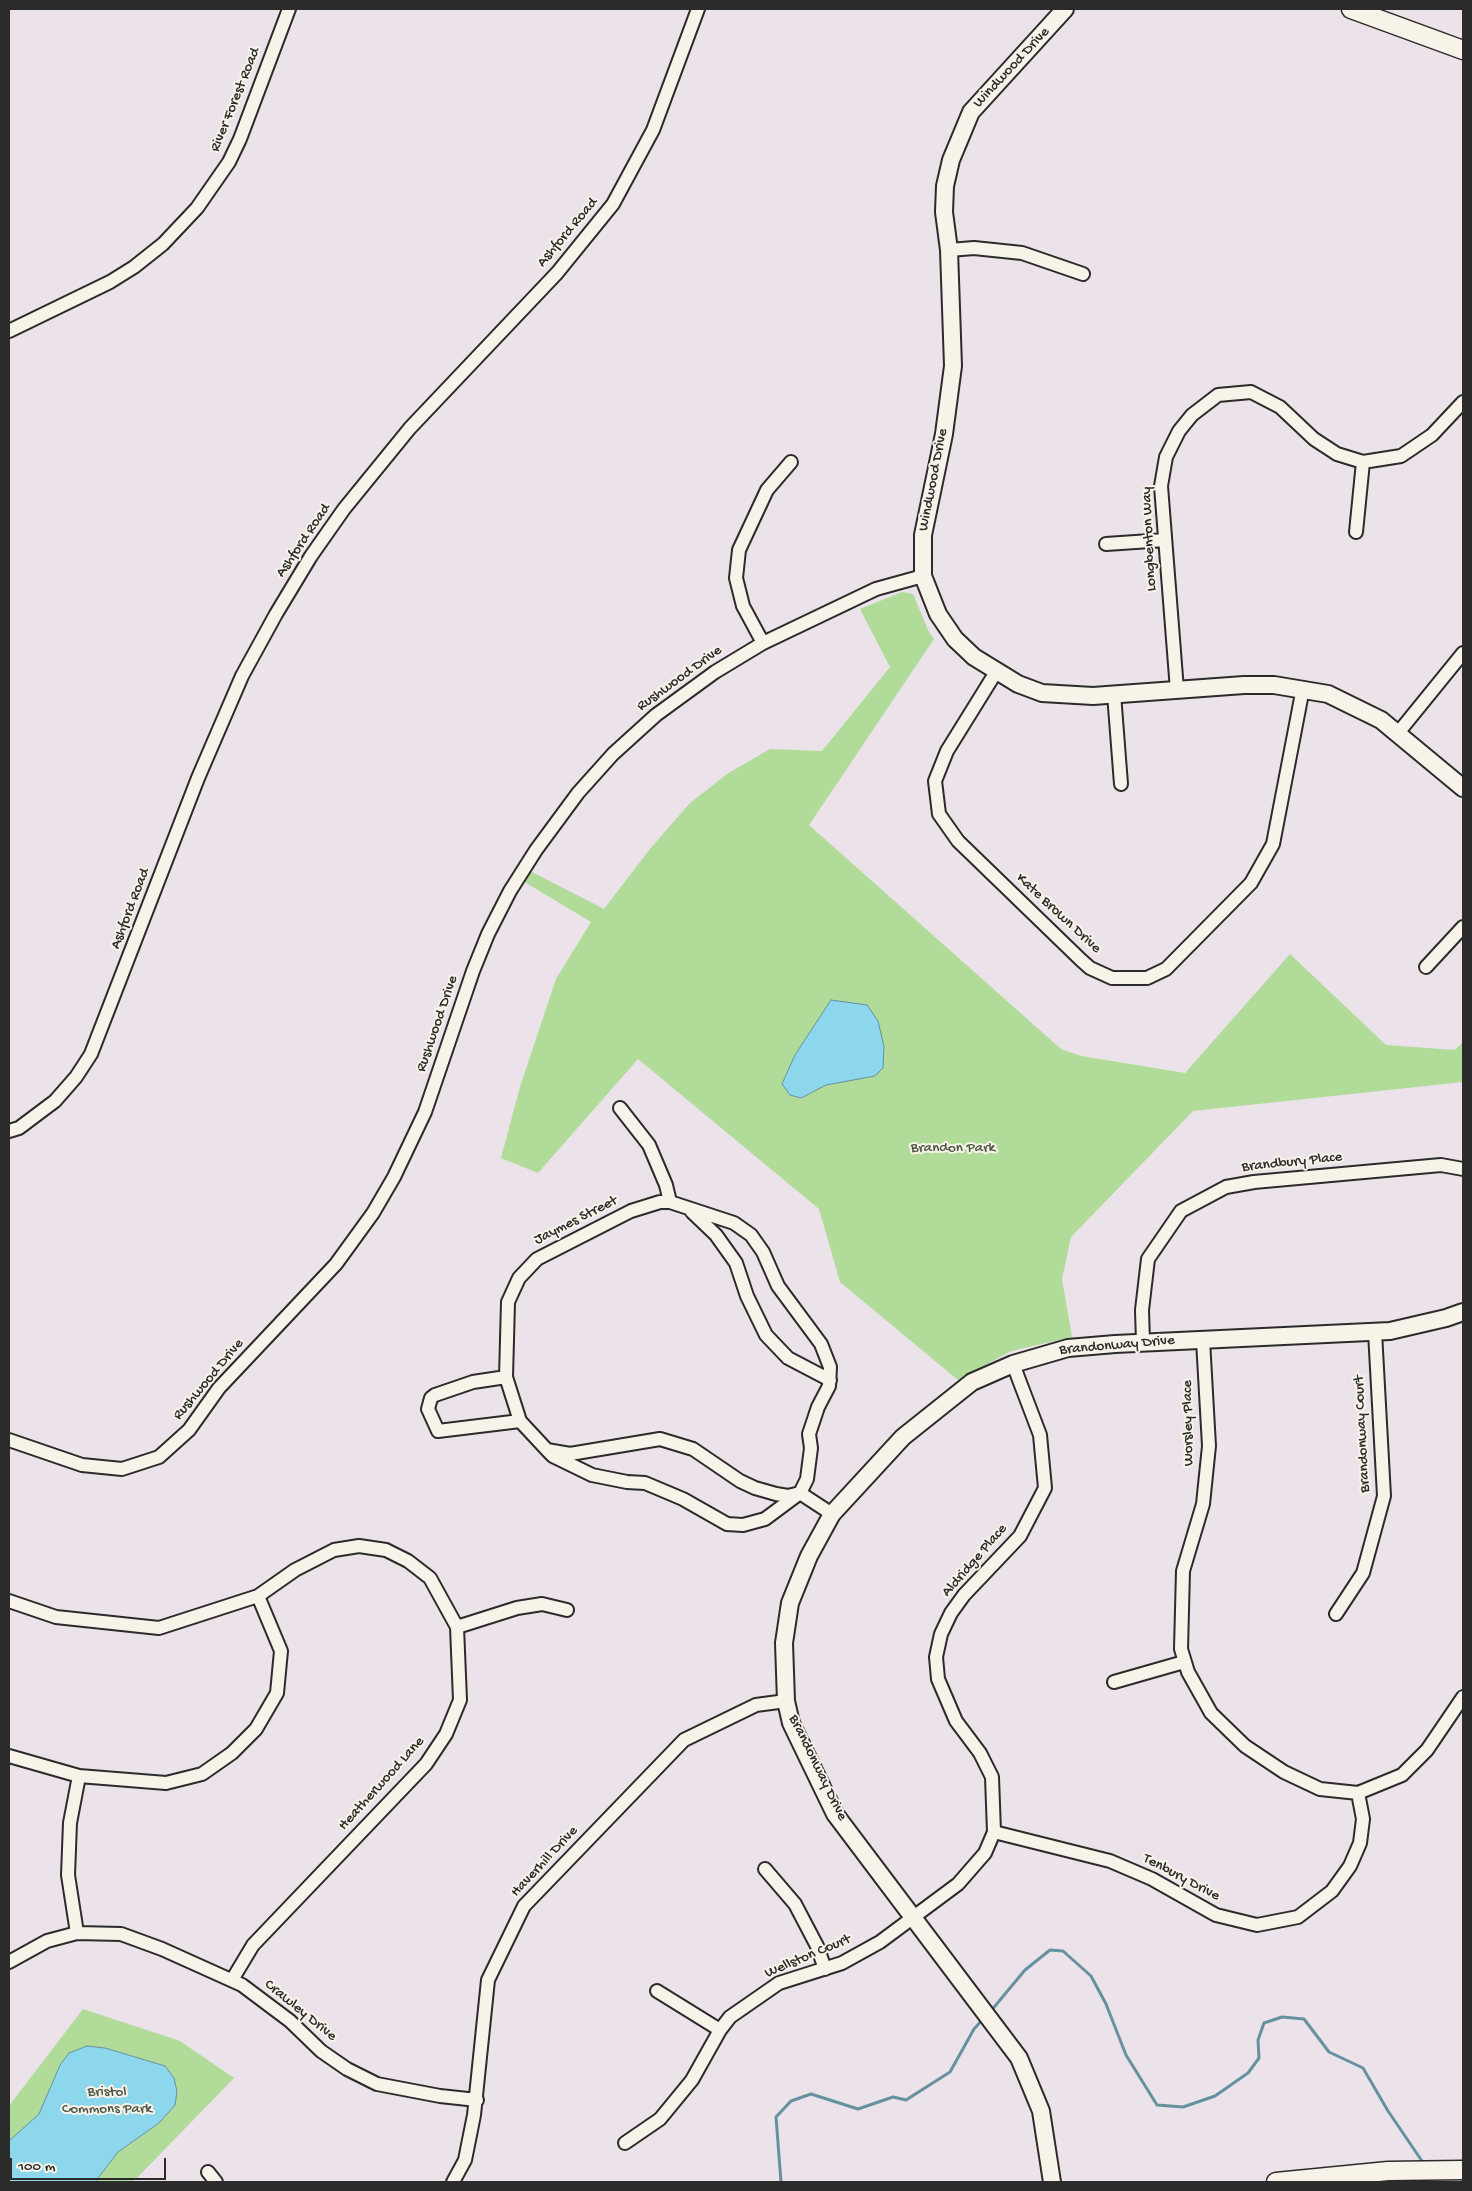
<!DOCTYPE html>
<style>
body{margin:0}
#map{position:relative;width:1472px;height:2191px;overflow:hidden;background:#ece2e9;font-family:"Gochi Hand",sans-serif}
canvas{display:block}
.frame{position:absolute;inset:0;border:10px solid #2b2b2b;pointer-events:none}
.scale{position:absolute;left:10px;top:2158px;width:156px;height:22px;box-sizing:border-box;border:2px solid #2b2b2b;border-top:0;padding-left:6px;font-size:15px;line-height:18px;white-space:nowrap;color:#2b2b2b;-webkit-text-stroke:4px #f7f3e8;paint-order:stroke}
</style>
<div id="map">
<canvas width="1472" height="2191"></canvas>
<div class="frame"></div>
<div class="scale">100 m</div>
</div>
<script>
const ctx = document.querySelector('canvas').getContext('2d');
ctx.lineJoin = 'round';
function paint(path, color) { ctx.fillStyle = color; ctx.fill(path, 'evenodd'); }
const poly = rows => new Path2D(rows.map(r => 'M' + r).join(''));
function trace(path, color, width, dash) { ctx.strokeStyle = color; ctx.lineWidth = width; ctx.lineCap = dash ? 'butt' : 'round'; ctx.setLineDash(dash || []); ctx.stroke(path); }
function write(font, color, halo, rows, align = 'center') {
  ctx.font = font + ' "Gochi Hand",sans-serif'; ctx.lineWidth = 4; ctx.setLineDash([]); ctx.textBaseline = 'middle'; ctx.strokeStyle = halo; ctx.fillStyle = color; for (const [text, x, y, turn = 0] of rows) {
    ctx.save(); ctx.translate(x, y); ctx.rotate((+turn || 0) * Math.PI / 180); ctx.textAlign = isNaN(turn) ? turn : align; if (halo) ctx.strokeText(text, 0, 0); ctx.fillText(text, 0, 0); ctx.restore();
  }
}
paint(poly([
 [902,592,913,594,929,632,934,639,809,825,1061,1049,1081,1056,1185,1073,1290,954,1386,1045,1455,1050,1463,1042,1463,1082,1193,1111,1071,1237,1062,1279,1072,1337,1011,1351,958,1380,840,1282,819,1209,638,1059,538,1173,501,1158,520,1087,556,979,591,922,523,881,530,871,604,909,650,849,689,804,727,774,770,749,822,751,890,667,860,609],
 [83,2009,180,2041,234,2078,133,2182,9,2182,9,2106]
]), '#b0db99');
const water = poly([
 [831,1000,867,1005,878,1021,884,1046,883,1068,875,1076,826,1085,801,1098,790,1095,782,1084,795,1055,831,1000],
 [87,2046,105,2048,165,2066,174,2078,177,2092,175,2105,159,2123,118,2152,95,2182,9,2182,9,2141,39,2114,60,2065,69,2053,87,2046]
]);
paint(water, '#8dd7ed');
trace(water, '#66929f', 1);
trace(poly([
 [990,2012,1025,1970,1050,1950,1063,1951,1091,1976,1106,2004,1126,2055,1157,2105,1183,2107,1215,2096,1248,2073,1259,2058,1258,2040,1264,2023,1282,2017,1304,2019,1329,2052,1363,2068,1388,2111,1424,2164],
 [781,2182,776,2117,791,2101,811,2094,858,2109,893,2097,906,2100,950,2072,974,2029,984,2018]
]), '#66929f', 3);
const minor = poly([
 [949,250,974,248,1022,253,1083,274],
 [9,331,110,282,134,267,163,244,197,208,229,162,240,139,289,9],
 [1356,532,1363,462],
 [1106,544,1165,540],
 [763,643,743,606,736,578,739,550,767,490,791,462],
 [996,672,947,751,935,781,939,814,958,841,1081,960,1090,968,1112,978,1147,978,1166,969,1251,883,1273,844,1303,688],
 [1177,690,1161,486,1166,457,1179,431,1192,415,1218,395,1251,392,1280,407,1314,439,1337,454,1363,462,1401,456,1432,435,1463,402],
 [1114,694,1121,784],
 [1398,733,1463,653],
 [1426,967,1463,927],
 [620,1108,649,1145,666,1185,670,1202],
 [9,1131,19,1128,55,1101,76,1077,91,1054,198,778,242,676,276,614,311,556,344,509,410,428,557,273,613,204,653,130,698,9],
 [692,1212,716,1235,736,1263,747,1296,766,1335,788,1358,830,1380],
 [1203,1340,1209,1446,1203,1504,1183,1571,1181,1649,1188,1672,1211,1713,1245,1746,1284,1772,1320,1789,1358,1793,1402,1775,1427,1750,1463,1697],
 [1143,1342,1142,1310,1148,1259,1181,1211,1226,1187,1254,1182,1441,1165,1463,1169],
 [506,1377,473,1382,435,1395,431,1398,428,1409,438,1431,520,1421],
 [9,1440,82,1465,122,1469,159,1457,189,1430,219,1388,336,1264,373,1213,394,1177,425,1112,473,971,488,934,510,891,536,850,578,793,613,754,656,715,715,672,763,643,876,589,923,576],
 [547,1450,553,1456,592,1475,627,1482,645,1483,683,1499,727,1524,743,1525,765,1519,800,1493,807,1479,811,1448,809,1434,818,1407,829,1386,830,1367,821,1344,778,1286,763,1252,751,1235,734,1223,670,1202,660,1202,631,1211,537,1259,519,1278,508,1302,506,1377,520,1421,547,1450,570,1454,660,1439,693,1449,740,1481,755,1488,776,1494,788,1496,800,1493,832,1514],
 [9,1601,56,1617,159,1628,258,1596,295,1570,334,1550,359,1546,386,1550,408,1561,430,1578,457,1627,460,1700,446,1734,426,1764,253,1945,232,1980],
 [1336,1614,1363,1573,1384,1496,1375,1332],
 [457,1627,517,1608,542,1604,567,1610],
 [1114,1682,1184,1662],
 [9,1756,79,1776,166,1783,202,1774,232,1753,256,1729,277,1693,281,1651,258,1596],
 [994,1832,1110,1861,1152,1879,1216,1915,1257,1925,1298,1917,1332,1891,1350,1866,1360,1843,1363,1819,1358,1793],
 [765,1869,795,1904,817,1946,825,1969],
 [77,1933,68,1875,70,1823,79,1776],
 [9,1962,47,1941,77,1933,121,1934,162,1949,242,1985,290,2021,321,2051,347,2069,377,2084,440,2096,477,2100],
 [657,1991,720,2030],
 [625,2143,660,2119,692,2080,720,2030,730,2017,779,1983,842,1963,880,1942,958,1884,985,1853,994,1832,992,1777,980,1753,956,1721,938,1679,936,1657,941,1634,951,1613,964,1595,1020,1536,1045,1488,1040,1435,1013,1364],
 [208,2172,216,2182],
 [453,2182,465,2160,474,2115,488,1980,524,1906,684,1740,756,1705,786,1701]
]);
const tertiary = poly([
 [1065,9,971,112,951,160,945,186,944,212,949,250,953,366,944,434,923,535,923,576,938,614,955,639,974,657,1018,684,1042,693,1093,696,1244,685,1274,685,1328,694,1381,720,1463,788],
 [1052,2182,1041,2111,1019,2058,835,1814,791,1723,786,1701,784,1643,790,1603,809,1556,832,1514,903,1437,972,1382,1013,1364,1068,1348,1115,1344,1390,1331,1446,1318,1463,1312]
]);
const secondary = poly([
 [1351,9,1463,50],
 [1276,2182,1388,2171,1463,2170]
]);
trace(minor, '#2b2b2b', 16);
trace(tertiary, '#2b2b2b', 20);
trace(secondary, '#2b2b2b', 21);
trace(minor, '#f7f3e8', 12);
trace(tertiary, '#f7f3e8', 16);
trace(secondary, '#f7f3e8', 18);
write('15px', '#2b2b2b', '#f7f3e8', [
 ["Windwood Drive",1012,68,-47],
 ["River Forest Road",236,100,-68],
 ["Ashford Road",568,233,-50],
 ["Windwood Drive",934,480,-79],
 ["Longbenton Way",1150,539,-93],
 ["Ashford Road",304,541,-56],
 ["Rushwood Drive",680,679,-36],
 ["Ashford Road",131,909,-69],
 ["Kate Brown Drive",1058,914,43],
 ["Rushwood Drive",438,1024,-71],
 ["Brandbury Place",1292,1163,-6],
 ["Jaymes Street",576,1221,-27],
 ["Brandonway Drive",1117,1346,-5],
 ["Rushwood Drive",209,1380,-50],
 ["Worsley Place",1189,1423,-91],
 ["Brandonway Court",1363,1434,-93],
 ["Aldridge Place",975,1561,-49],
 ["Brandonway Drive",817,1768,64],
 ["Heatherwood Lane",382,1784,-48],
 ["Haverhill Drive",545,1862,-47],
 ["Tenbury Drive",1181,1878,28],
 ["Wellston Court",808,1957,-23],
 ["Crawley Drive",300,2011,39]
]);
write('15px', '#4c5746', '#f7f3e8', [
 ["Brandon Park",953,1149],
 ["Bristol",107,2093],
 ["Commons Park",107,2110]
]);
</script>
